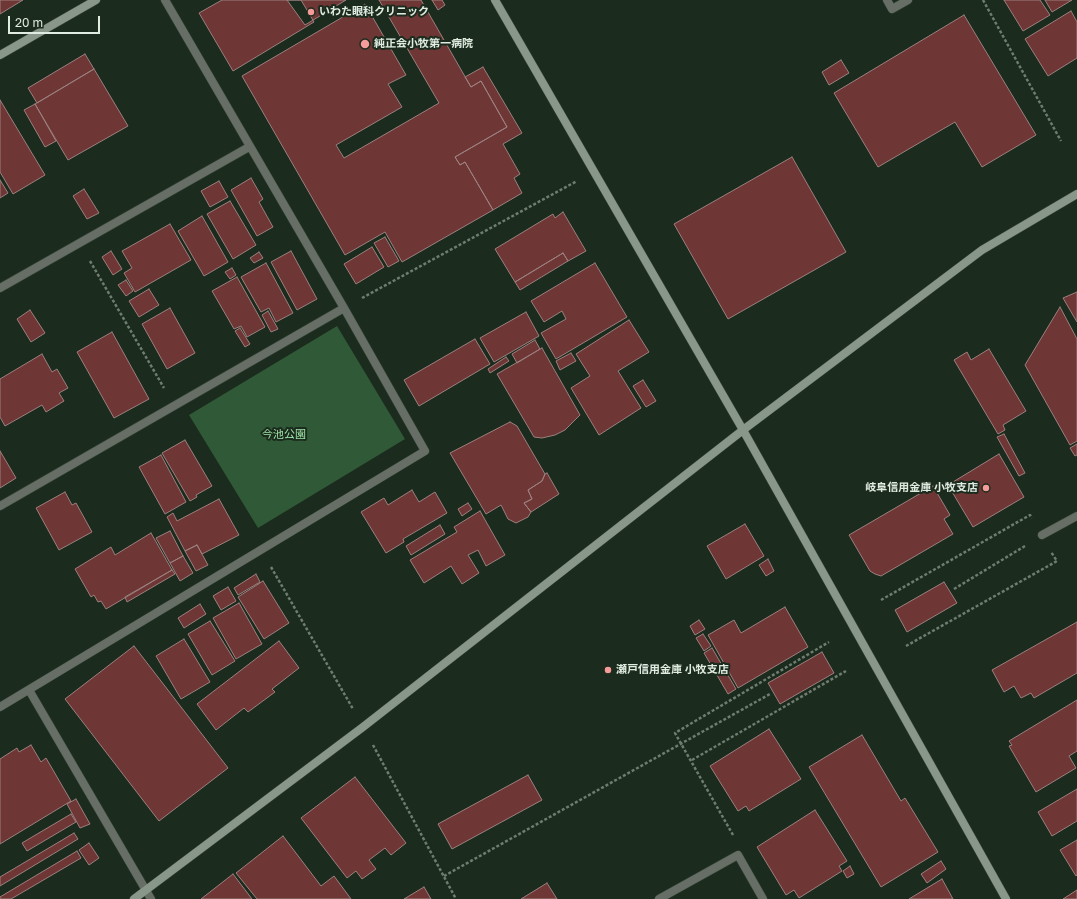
<!DOCTYPE html>
<meta charset="utf-8">
<style>
body{margin:0}
#map{position:relative;width:1077px;height:899px;overflow:hidden;background:#1b2b1d;font-family:"Golos Text",sans-serif}
canvas{display:block}
.scale{position:absolute;left:8px;top:16px;width:92px;height:18px;box-sizing:border-box;border:2px solid #e0ebe1;border-top:0;padding-left:5px;font-size:12px;line-height:14px;white-space:nowrap;color:#e0ebe1;-webkit-text-stroke:3px #1b2b1d;paint-order:stroke}
</style>
<div id="map">
<canvas width="1077" height="899"></canvas>
<div class="scale">20 m</div>
</div>
<script>
const ctx = document.querySelector('canvas').getContext('2d');
ctx.lineJoin = 'round';
function paint(path, color) { ctx.fillStyle = color; ctx.fill(path, 'evenodd'); }
const poly = rows => new Path2D(rows.map(r => 'M' + r).join(''));
function trace(path, color, width, dash) { ctx.strokeStyle = color; ctx.lineWidth = width; ctx.lineCap = dash ? 'butt' : 'round'; ctx.setLineDash(dash || []); ctx.stroke(path); }
function write(font, color, halo, rows, align = 'center') {
  ctx.font = font + ' "Golos Text","Noto Sans JP",sans-serif'; ctx.lineWidth = 4; ctx.setLineDash([]); ctx.textBaseline = 'middle'; ctx.strokeStyle = halo; ctx.fillStyle = color; for (const [text, x, y, turn = 0] of rows) {
    ctx.save(); ctx.translate(x, y); ctx.rotate((+turn || 0) * Math.PI / 180); ctx.textAlign = isNaN(turn) ? turn : align; if (halo) ctx.strokeText(text, 0, 0); ctx.fillText(text, 0, 0); ctx.restore();
  }
}
paint(poly([
 [337,326,405,439,258,528,189,415]
]), '#305937');
const building = poly([
 [0,0,23,0,0,14,0,0],
 [222,0,301,0,314,22,233,71,199,13,222,0],
 [287,0,346,0,305,25,287,0],
 [379,0,421,0,471,87,481,81,507,127,455,157,460,165,465,162,493,210,402,262,385,232,345,255,242,76,365,4,406,75,388,84,402,107,336,145,344,158,439,103,379,0],
 [432,0,442,0,445,5,438,10,432,0],
 [1004,0,1040,0,1050,15,1023,31,1004,0],
 [1045,0,1072,0,1052,12,1045,0],
 [1071,11,1077,22,1077,58,1048,76,1025,39,1071,11],
 [964,15,1036,135,982,167,955,122,878,167,834,93,964,15],
 [85,54,94,69,37,103,28,88,85,54],
 [841,60,849,73,829,85,822,72,841,60],
 [483,67,522,133,503,144,520,174,514,178,522,193,493,210,465,162,460,165,455,157,507,127,481,81,471,87,465,77,483,67],
 [94,69,128,126,68,160,35,104,94,69],
 [0,100,45,175,13,194,0,172,0,100],
 [35,104,56,141,45,147,24,110,35,104],
 [792,157,846,252,728,319,674,224,792,157],
 [251,178,263,199,259,202,273,227,257,236,231,190,251,178],
 [0,180,8,193,0,198,0,180],
 [219,181,228,197,210,207,201,191,219,181],
 [84,189,99,213,87,219,73,196,84,189],
 [230,201,256,245,233,259,207,214,230,201],
 [563,212,586,251,568,261,563,253,515,282,495,249,553,214,555,218,563,212],
 [202,216,228,262,204,276,178,231,202,216],
 [170,224,191,260,135,292,124,273,132,268,122,251,170,224],
 [385,237,399,261,388,267,374,243,385,237],
 [372,247,384,267,356,284,344,264,372,247],
 [111,251,122,269,113,275,102,257,111,251],
 [291,251,317,299,297,310,271,262,291,251],
 [259,252,263,258,254,263,250,258,259,252],
 [563,253,568,261,520,290,515,282,563,253],
 [266,263,293,313,276,322,269,308,261,312,241,277,266,263],
 [595,263,627,317,556,359,541,333,566,319,562,311,544,322,531,301,595,263],
 [232,268,236,275,230,279,225,272,232,268],
 [237,277,265,327,247,337,241,326,234,329,212,291,237,277],
 [126,280,133,291,126,296,118,285,126,280],
 [149,289,159,305,139,317,129,301,149,289],
 [1077,292,1077,322,1063,298,1077,292],
 [1060,307,1077,339,1077,441,1070,445,1025,365,1060,307],
 [170,308,195,353,167,369,142,324,170,308],
 [30,310,45,333,31,342,17,319,30,310],
 [268,311,278,329,271,332,262,315,268,311],
 [526,312,539,336,494,362,480,338,526,312],
 [629,320,649,352,618,371,641,408,599,435,571,388,590,376,576,354,629,320],
 [240,328,250,344,245,347,235,331,240,328],
 [112,332,149,399,114,418,77,352,112,332],
 [475,339,490,364,419,406,404,380,475,339],
 [535,340,540,349,517,363,512,354,535,340],
 [542,348,580,415,565,430,555,435,542,438,534,437,497,374,542,348],
 [989,349,1026,411,1003,425,1005,430,998,434,954,360,967,352,971,360,989,349],
 [571,353,576,361,560,370,556,361,571,353],
 [42,354,52,372,57,369,68,388,59,393,64,401,46,412,42,405,5,426,0,417,0,379,42,354],
 [506,357,509,361,490,373,488,369,506,357],
 [643,380,656,401,646,407,633,386,643,380],
 [510,422,517,426,545,474,542,481,528,490,532,499,524,503,531,512,528,517,516,523,508,519,501,505,486,514,450,453,510,422],
 [1004,434,1025,473,1019,476,997,437,1004,434],
 [185,440,212,486,196,495,197,497,190,501,162,453,185,440],
 [1077,444,1077,455,1075,456,1070,448,1077,444],
 [0,451,16,478,0,488,0,451],
 [999,454,1024,497,973,527,948,485,999,454],
 [161,455,186,502,165,514,139,467,161,455],
 [547,473,559,494,531,512,524,503,532,499,528,490,542,481,545,474,547,473],
 [933,486,950,515,944,519,953,534,881,576,875,574,870,571,849,535,933,486],
 [412,490,419,502,435,492,447,513,403,539,404,542,386,553,361,512,384,498,388,505,412,490],
 [65,492,72,505,76,503,92,532,59,550,36,508,65,492],
 [219,499,239,535,202,554,197,545,185,551,167,517,173,513,177,521,219,499],
 [468,503,472,509,462,516,458,509,468,503],
 [480,511,505,555,486,566,478,550,468,555,479,573,462,584,451,566,424,583,410,560,457,532,454,527,480,511],
 [745,524,764,556,726,579,707,546,745,524],
 [440,525,445,534,411,555,406,546,440,525],
 [170,531,183,556,170,563,156,538,170,531],
 [151,533,172,570,106,609,101,601,98,602,94,595,91,597,75,569,111,547,115,555,151,533],
 [197,545,208,565,196,571,185,551,197,545],
 [183,556,193,573,180,581,170,563,183,556],
 [768,559,774,571,766,576,759,565,768,559],
 [172,570,175,574,127,602,125,597,172,570],
 [256,574,260,582,238,595,234,588,256,574],
 [263,581,289,623,264,639,238,597,263,581],
 [944,582,957,603,907,632,895,610,944,582],
 [228,587,236,601,221,610,213,596,228,587],
 [239,603,262,644,236,659,213,618,239,603],
 [200,604,206,614,184,628,178,618,200,604],
 [785,607,808,647,738,688,708,635,734,620,741,633,785,607],
 [699,620,705,629,695,635,690,626,699,620],
 [210,621,235,661,212,675,188,634,210,621],
 [1077,622,1077,673,1034,698,1031,693,1021,698,1014,686,1004,692,992,670,1077,622],
 [703,634,711,646,704,651,696,638,703,634],
 [184,639,210,682,181,699,156,656,184,639],
 [279,641,299,668,272,689,275,692,248,712,244,708,216,730,197,704,279,641],
 [134,646,228,768,159,821,65,699,134,646],
 [712,648,736,689,728,694,704,653,712,648],
 [822,652,834,673,780,704,768,683,822,652],
 [1077,700,1077,751,1069,756,1076,768,1036,792,1009,746,1012,745,1009,741,1077,700],
 [769,729,801,779,749,811,746,806,738,811,710,766,769,729],
 [862,735,901,801,905,798,938,852,881,887,809,767,862,735],
 [31,745,41,762,46,758,71,801,0,844,0,759,17,748,19,752,31,745],
 [528,775,542,800,452,849,438,824,528,775],
 [355,777,406,843,391,855,385,848,369,860,376,869,362,879,356,871,347,878,301,818,355,777],
 [1077,789,1077,821,1052,836,1038,812,1077,789],
 [76,799,90,824,80,828,67,804,76,799],
 [815,810,847,861,839,866,842,871,799,898,794,890,786,895,757,847,815,810],
 [71,814,76,822,27,851,22,843,71,814],
 [74,833,78,839,0,886,0,877,74,833],
 [283,836,321,886,334,876,351,899,257,899,236,873,283,836],
 [1077,840,1077,875,1076,876,1060,850,1077,840],
 [89,843,99,858,89,865,79,850,89,843],
 [77,851,81,858,11,899,0,899,0,897,77,851],
 [941,861,946,869,927,883,921,874,941,861],
 [850,866,854,874,847,878,843,871,850,866],
 [233,874,252,899,201,899,233,874],
 [942,879,953,899,909,899,942,879],
 [547,883,557,899,521,899,547,883],
 [424,887,431,899,404,899,424,887],
 [1077,890,1077,899,1063,899,1077,890]
]);
paint(building, '#6e3736');
trace(building, '#9c807f', 1);
const street = poly([
 [887,0,892,9,908,0],
 [0,288,249,147],
 [0,506,344,308],
 [1042,535,1077,516],
 [29,690,151,899],
 [0,707,425,451,344,308,165,0],
 [659,899,738,855,763,899]
]);
const secondary = poly([
 [495,0,743,430,1006,899],
 [0,55,96,0],
 [134,899,363,727,743,430,982,250,1077,194]
]);
trace(street, '#374638', 9);
trace(secondary, '#374638', 9);
trace(poly([
 [983,0,1061,141],
 [90,261,164,388],
 [362,298,577,181],
 [271,567,353,709],
 [954,589,1025,546],
 [881,600,1030,515,1032,518],
 [906,646,1057,561,1051,552],
 [373,745,456,899],
 [692,760,846,671],
 [733,835,675,733,829,642],
 [444,876,770,694]
]), '#6f7d70', 2.5, [3, 2]);
trace(street, '#666e66', 8);
trace(secondary, '#89978a', 8);
for (const [x, y, r, color] of [
 [311,12,4,"#f59b99"],
 [365,44,5,"#f59b99"],
 [986,488,4,"#f59b99"],
 [608,670,4,"#f59b99"]
]) { const dot = new Path2D(); dot.arc(x, y, r, 0, 2 * Math.PI); ctx.fillStyle = color; ctx.fill(dot); trace(dot, '#1b2b1d', 1.5); }
write('bold 11px', '#e0ebe1', '#1b2b1d', [
 ["いわた眼科クリニック",319,12],
 ["純正会小牧第一病院",374,44],
 ["岐阜信用金庫 小牧支店",978,488,"right"],
 ["瀬戸信用金庫 小牧支店",616,670]
], 'left');
write('11px', '#9fe4a7', '#1b2b1d', [
 ["今池公園",284,435]
]);
</script>
